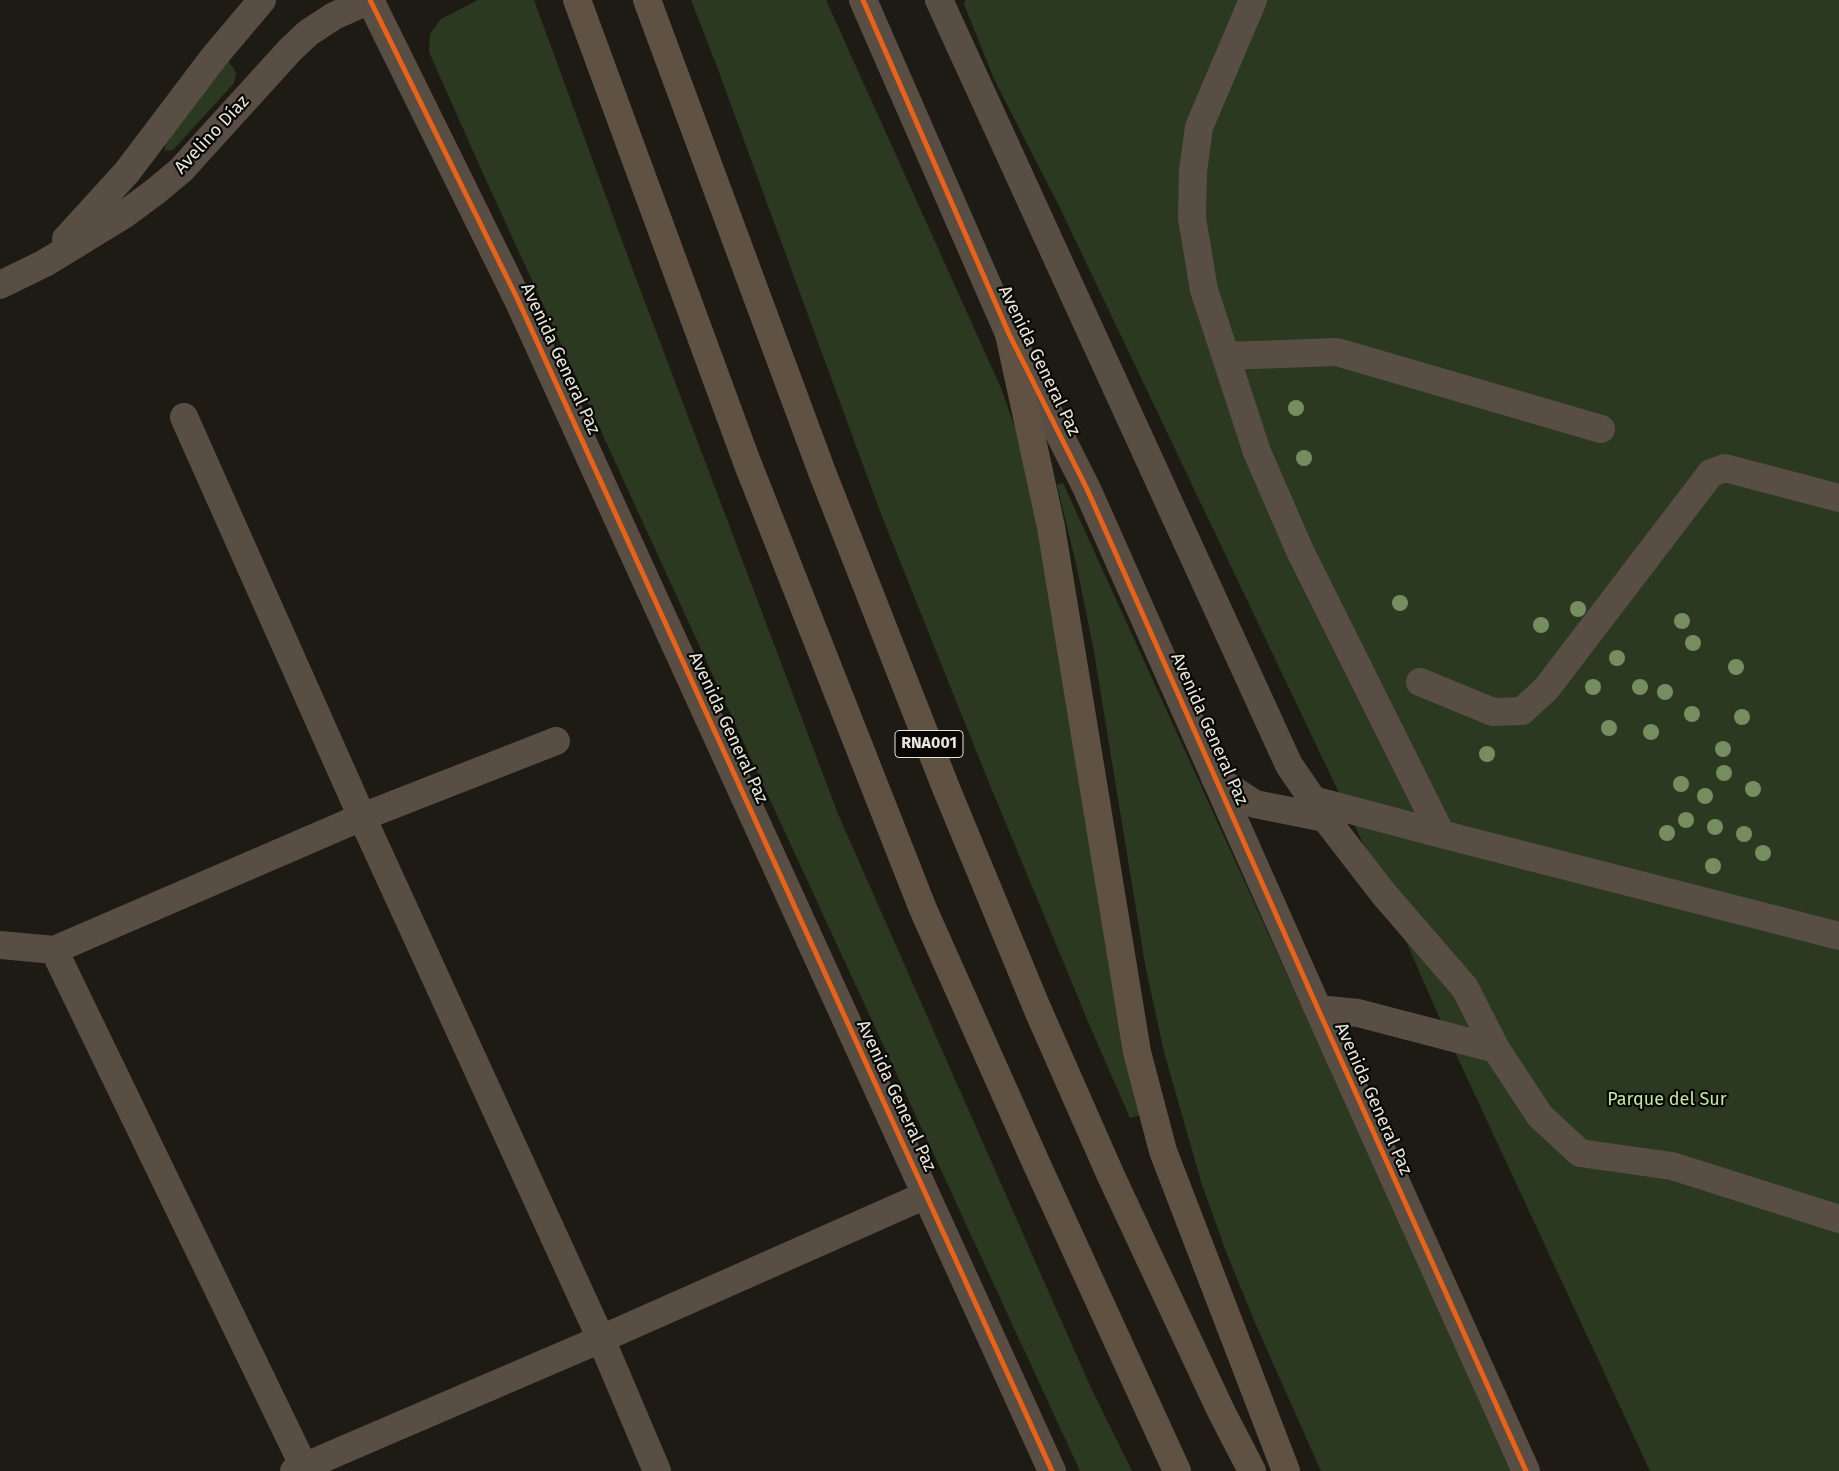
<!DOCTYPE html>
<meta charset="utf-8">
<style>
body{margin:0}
canvas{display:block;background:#1d1b14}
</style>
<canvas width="1839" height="1471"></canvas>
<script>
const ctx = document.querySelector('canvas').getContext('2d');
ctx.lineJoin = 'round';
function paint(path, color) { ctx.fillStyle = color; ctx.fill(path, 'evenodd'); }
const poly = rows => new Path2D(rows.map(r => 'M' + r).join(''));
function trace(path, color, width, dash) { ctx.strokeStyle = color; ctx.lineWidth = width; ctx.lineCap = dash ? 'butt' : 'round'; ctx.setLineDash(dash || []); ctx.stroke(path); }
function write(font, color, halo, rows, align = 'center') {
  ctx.font = font + ' "Fira Sans",sans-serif'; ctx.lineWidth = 4.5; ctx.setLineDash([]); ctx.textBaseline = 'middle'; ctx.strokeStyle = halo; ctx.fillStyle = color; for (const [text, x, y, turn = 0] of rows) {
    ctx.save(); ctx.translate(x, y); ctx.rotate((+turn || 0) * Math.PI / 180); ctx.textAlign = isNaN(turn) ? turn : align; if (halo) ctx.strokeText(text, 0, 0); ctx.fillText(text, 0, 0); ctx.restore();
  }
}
paint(poly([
 [478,0,534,0,631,265,838,814,1091,1388,1132,1471,1080,1471,754,765,486,180,429,52,430,34,441,19],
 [691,0,826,0,1001,388,1016,431,1043,527,1144,1114,1130,1118,1089,1024,983,768,881,514,716,64],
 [965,0,1839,0,1839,1471,1650,1471,1448,1037,1362,841,1060,208,994,79,964,4],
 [229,62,236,73,234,83,173,150,165,151,165,143,221,64],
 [1063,483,1513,1471,1321,1471,1256,1325,1227,1254,1202,1185,1164,1052,1145,964,1093,646,1077,568,1057,485]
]), '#2c3921');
trace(poly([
 [370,0,518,300,1052,1471],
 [863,0,1009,334,1087,489,1318,1009,1526,1471],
 [939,0,1289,765,1313,800,1441,834],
 [1253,0,1199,127,1193,171,1192,218,1204,290,1257,452,1300,551,1441,834,1839,936],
 [66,239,127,172,214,57,262,0],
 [0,285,45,263,125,214,156,191,181,170,290,50,308,33,334,16,370,0],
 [1226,356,1337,352,1601,429],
 [184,417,362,817,601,1339,657,1471],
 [1420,682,1493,712,1522,711,1546,689,1711,473,1725,468,1839,498],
 [1215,778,1255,804,1325,818],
 [1313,800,1325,818,1383,893,1465,988,1496,1049,1540,1116,1580,1153,1672,1166,1839,1219],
 [0,945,54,950,362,817,556,741],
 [54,950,306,1471],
 [1318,1009,1358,1013,1496,1049],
 [294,1471,601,1339,926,1195]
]), '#594e44', 28);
trace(poly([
 [577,0,747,462,923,909,1037,1165,1177,1471],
 [647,0,822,472,946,788,1037,1008,1111,1176,1221,1411,1252,1471],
 [1009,334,1051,527,1137,1052,1163,1151,1286,1471]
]), '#5f5242', 28);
trace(poly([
 [370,0,518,300,1052,1471],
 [863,0,1009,334,1087,489,1318,1009,1526,1471]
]), '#ea6118', 5);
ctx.fillStyle = '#768d60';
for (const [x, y] of [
 [1296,408],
 [1304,458],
 [1400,603],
 [1578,609],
 [1682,621],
 [1541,625],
 [1693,643],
 [1617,658],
 [1736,667],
 [1593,687],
 [1640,687],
 [1665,692],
 [1692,714],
 [1742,717],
 [1609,728],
 [1651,732],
 [1723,749],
 [1487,754],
 [1724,773],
 [1681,784],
 [1753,789],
 [1705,796],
 [1686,820],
 [1715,827],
 [1667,833],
 [1744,834],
 [1763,853],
 [1713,866]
]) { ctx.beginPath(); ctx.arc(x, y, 8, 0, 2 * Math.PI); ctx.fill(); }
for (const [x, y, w] of [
 [929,744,68]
]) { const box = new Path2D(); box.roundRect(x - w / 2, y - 13.5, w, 27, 4); ctx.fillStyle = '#090804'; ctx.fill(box); trace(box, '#e8e7dd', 1); }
write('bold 16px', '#e8e7dd', null, [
 ["RNA001",929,744]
]);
write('18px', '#e8e7dd', '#090804', [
 ["Avelino Díaz",212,135,-47],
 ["Avenida General Paz",560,359,65],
 ["Avenida General Paz",1039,361,64],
 ["Avenida General Paz",728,728,65],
 ["Avenida General Paz",1209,729,66],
 ["Avenida General Paz",896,1096,65],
 ["Avenida General Paz",1373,1099,66]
]);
write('18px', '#beea9f', '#090804', [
 ["Parque del Sur",1667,1100]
]);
</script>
